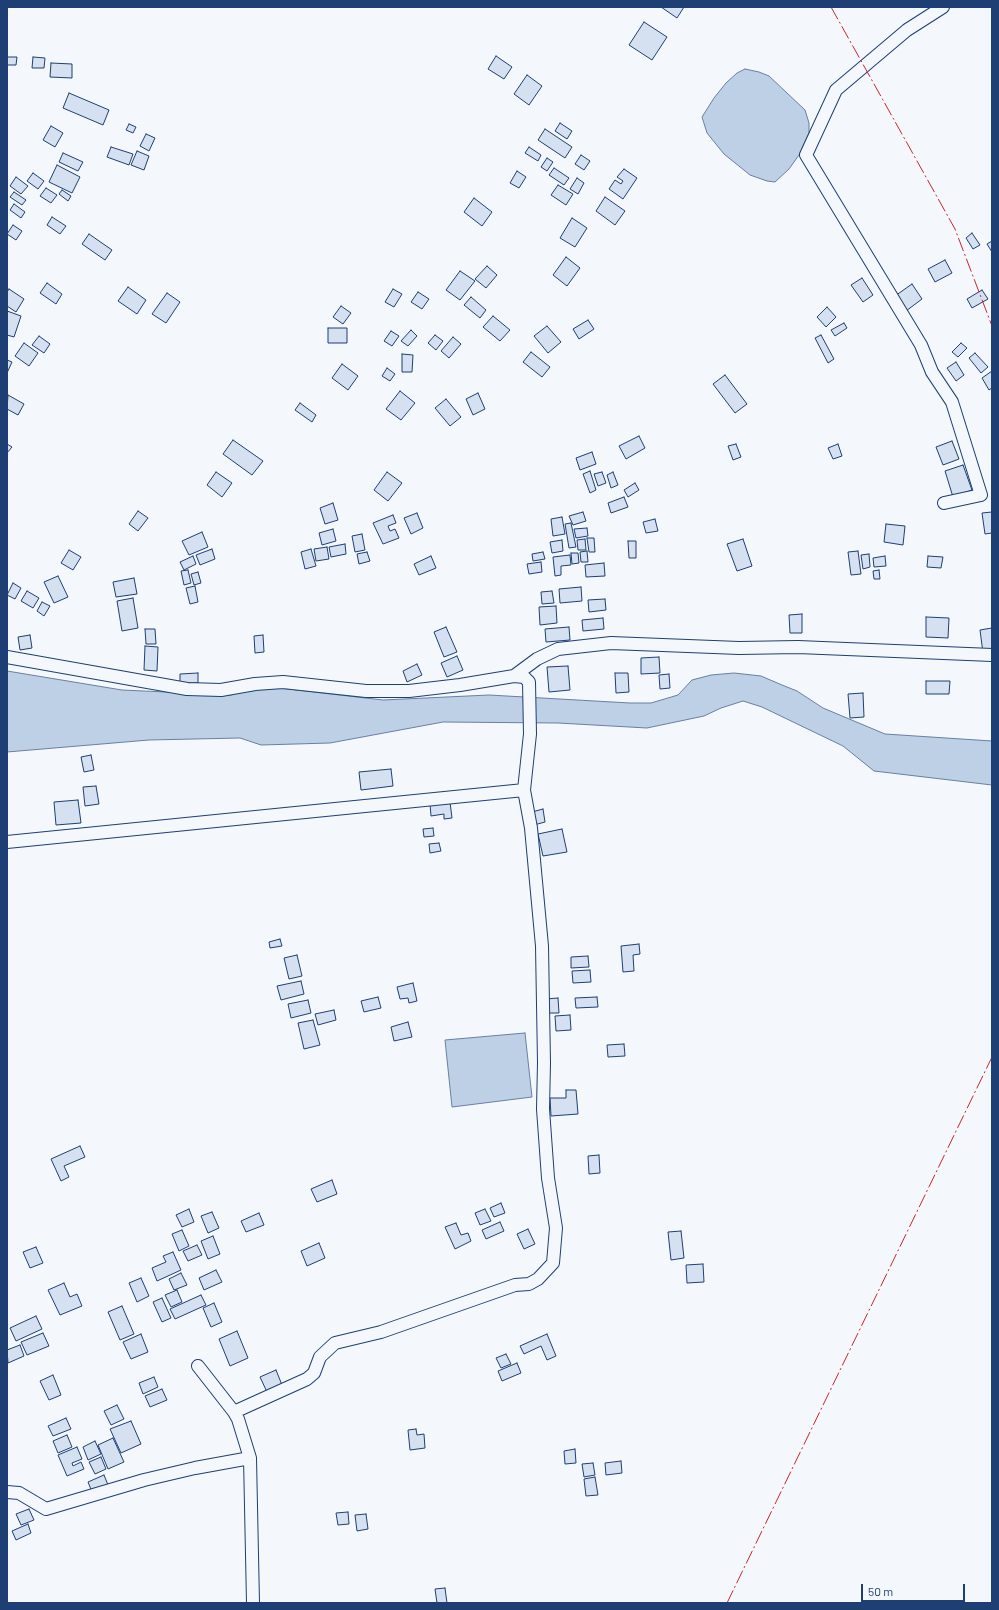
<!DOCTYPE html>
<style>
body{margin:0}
#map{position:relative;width:999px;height:1610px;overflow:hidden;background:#f4f7fb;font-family:Barlow,sans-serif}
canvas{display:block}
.frame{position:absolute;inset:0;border:8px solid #1d3f73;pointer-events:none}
.scale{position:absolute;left:861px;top:1584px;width:104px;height:18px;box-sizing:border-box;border:2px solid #1d3f73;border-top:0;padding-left:5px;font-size:12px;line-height:14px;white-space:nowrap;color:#1d3f73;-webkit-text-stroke:3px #f4f7fb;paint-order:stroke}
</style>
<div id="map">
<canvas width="999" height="1610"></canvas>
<div class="frame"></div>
<div class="scale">50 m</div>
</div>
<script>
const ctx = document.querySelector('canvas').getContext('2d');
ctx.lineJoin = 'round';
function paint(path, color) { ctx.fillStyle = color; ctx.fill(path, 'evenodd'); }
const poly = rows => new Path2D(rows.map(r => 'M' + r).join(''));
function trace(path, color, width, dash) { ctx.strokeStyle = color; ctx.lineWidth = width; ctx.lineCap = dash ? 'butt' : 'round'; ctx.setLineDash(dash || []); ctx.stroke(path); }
const water = poly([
 [745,69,759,72,769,76,805,110,809,123,809,133,799,155,789,169,775,182,767,181,750,175,724,154,707,133,702,117,714,98,726,83,737,73,745,69],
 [7,671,122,690,231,695,246,690,279,688,383,700,489,695,630,703,651,703,678,695,692,680,711,675,734,673,761,676,782,685,797,691,823,708,885,734,992,741,992,785,874,771,843,746,762,707,743,701,721,708,704,716,647,728,558,723,443,722,330,743,261,745,240,738,149,740,7,752,7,671],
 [525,1033,532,1097,452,1107,445,1040,525,1033]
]);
paint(water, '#bed0e5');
trace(water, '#687fa3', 1);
const building = poly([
 [661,7,684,7,677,18,661,7],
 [644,22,667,37,652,60,629,45,644,22],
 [496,56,512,67,504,79,488,69,496,56],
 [7,57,17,57,16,65,7,65,7,57],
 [33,57,45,58,44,68,32,68,33,57],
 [51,63,72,64,72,78,50,77,51,63],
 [527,75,542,86,529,105,514,94,527,75],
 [69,93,109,110,103,125,63,108,69,93],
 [560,123,572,131,567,139,555,131,560,123],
 [129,124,136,127,133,133,126,130,129,124],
 [51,126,63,133,55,147,43,140,51,126],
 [545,129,572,147,565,158,538,140,545,129],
 [146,134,155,138,149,151,140,146,146,134],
 [111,147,133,154,129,165,107,157,111,147],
 [529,147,541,155,538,161,525,153,529,147],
 [137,151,149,156,144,170,131,165,137,151],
 [63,153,83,162,78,171,59,162,63,153],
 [581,155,590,161,584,170,575,164,581,155],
 [547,158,553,162,547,171,541,167,547,158],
 [57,165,80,177,72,193,49,182,57,165],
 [554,168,569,178,564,185,549,175,554,168],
 [624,169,637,178,623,199,609,189,615,180,621,184,623,181,617,177,624,169],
 [517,171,526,177,519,188,510,183,517,171],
 [33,173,44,181,38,189,27,181,33,173],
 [16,177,28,186,21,194,10,186,16,177],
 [577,178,584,183,578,194,570,189,577,178],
 [558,185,573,194,566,205,551,195,558,185],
 [46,188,57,195,51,203,40,196,46,188],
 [62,190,71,196,68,201,59,194,62,190],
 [14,192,26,200,22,205,10,197,14,192],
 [605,197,625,211,615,225,596,211,605,197],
 [474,198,492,212,482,226,464,212,474,198],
 [14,204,25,212,21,218,10,210,14,204],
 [52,217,66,226,60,234,47,225,52,217],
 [572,218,587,228,575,247,560,238,572,218],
 [13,225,22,231,16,240,7,234,13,225],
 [972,233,980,245,973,249,966,238,972,233],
 [89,234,112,250,105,260,82,244,89,234],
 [992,241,992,252,987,244,992,241],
 [566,257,580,268,567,286,553,275,566,257],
 [945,260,952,273,935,282,928,269,945,260],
 [487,266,497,275,486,288,475,279,487,266],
 [460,271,475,281,460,300,446,290,460,271],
 [862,278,873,295,863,302,851,285,862,278],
 [47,283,62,294,56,304,40,293,47,283],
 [912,284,922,299,906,311,895,296,912,284],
 [128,287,146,300,137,314,118,301,128,287],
 [9,289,24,299,16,312,7,306,7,292,9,289],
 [393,289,402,294,394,307,385,302,393,289],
 [982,290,988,299,972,308,967,299,982,290],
 [418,292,429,299,422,309,411,302,418,292],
 [167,293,180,302,166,323,152,314,167,293],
 [471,297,486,310,480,318,464,305,471,297],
 [341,306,351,313,343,324,333,317,341,306],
 [827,307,836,317,826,327,817,317,827,307],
 [7,311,21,316,14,337,7,335,7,311],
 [493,316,510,330,500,341,483,327,493,316],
 [588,320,594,329,579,339,573,329,588,320],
 [844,323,847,328,835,336,831,330,844,323],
 [547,326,561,342,548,353,534,336,547,326],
 [328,328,347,328,347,343,328,343,328,328],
 [411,330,417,336,408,346,401,341,411,330],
 [391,331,399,336,392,346,384,341,391,331],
 [435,335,443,341,436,350,428,343,435,335],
 [821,335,834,359,828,363,815,338,821,335],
 [39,336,50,344,44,353,32,345,39,336],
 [453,337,461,344,449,358,441,351,453,337],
 [24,343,38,353,29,366,15,356,24,343],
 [961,343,967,348,958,357,952,352,961,343],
 [531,352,550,367,542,377,523,362,531,352],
 [975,353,988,367,981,373,969,358,975,353],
 [402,354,413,355,412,372,402,372,402,354],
 [7,360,12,362,7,373,7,360],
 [956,362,964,375,956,381,947,368,956,362],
 [342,364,358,376,348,390,332,378,342,364],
 [387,368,395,374,390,381,382,376,387,368],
 [992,371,992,388,989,390,982,378,992,371],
 [725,375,747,404,735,413,713,384,725,375],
 [400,391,415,403,401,420,386,409,400,391],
 [478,393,485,409,473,415,466,399,478,393],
 [8,395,24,404,18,415,7,409,8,395],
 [446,399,461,417,450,426,435,408,446,399],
 [300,403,316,415,312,422,295,410,300,403],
 [639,436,645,448,626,459,619,446,639,436],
 [233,440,263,461,252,475,223,454,233,440],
 [952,441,959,459,943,465,936,447,952,441],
 [7,444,12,447,7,453,7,444],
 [736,444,741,457,733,460,728,446,736,444],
 [838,444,842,456,833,459,828,448,838,444],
 [592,452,596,464,580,470,576,458,592,452],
 [963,465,972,490,953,497,945,471,963,465],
 [590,471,596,490,590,493,583,474,590,471],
 [216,472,232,483,222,497,207,485,216,472],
 [387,472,402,483,388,501,374,490,387,472],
 [602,472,606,483,598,486,594,474,602,472],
 [613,472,618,485,611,488,607,475,613,472],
 [635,483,639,490,628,497,624,490,635,483],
 [624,497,628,507,611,513,608,503,624,497],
 [333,503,338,520,325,524,320,508,333,503],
 [138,511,148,518,138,531,129,524,138,511],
 [583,512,586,521,573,525,569,516,583,512],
 [992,512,992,533,985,534,982,513,992,512],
 [417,513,423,528,411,534,404,518,417,513],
 [393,515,396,523,388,526,390,531,395,529,399,538,383,544,373,523,393,515],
 [562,517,565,534,553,536,551,519,562,517],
 [655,519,658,531,646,533,643,522,655,519],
 [571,523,576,547,569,548,565,524,571,523],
 [886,524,905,526,903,545,884,542,886,524],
 [587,528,588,536,576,538,574,529,587,528],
 [333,529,336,541,322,545,319,533,333,529],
 [202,532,208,547,189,555,182,541,202,532],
 [362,534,365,550,355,552,352,536,362,534],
 [587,538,594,538,595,552,589,552,587,538],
 [585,539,586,550,578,550,577,540,585,539],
 [743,539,752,566,737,571,727,544,743,539],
 [562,540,563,551,552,553,550,542,562,540],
 [628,541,636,541,636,558,629,558,628,541],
 [345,544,346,554,331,557,329,547,345,544],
 [327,547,329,559,316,561,314,549,327,547],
 [212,549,215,559,200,565,196,555,212,549],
 [311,549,316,566,305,569,301,552,311,549],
 [69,550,81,557,73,570,61,563,69,550],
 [587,551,588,562,581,562,580,552,587,551],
 [858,551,861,574,851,575,848,552,858,551],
 [367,552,370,561,359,564,357,554,367,552],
 [543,552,545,559,533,561,532,554,543,552],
 [571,553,578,553,579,563,572,564,571,553],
 [869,554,870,567,863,569,861,555,869,554],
 [570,555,571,565,561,566,561,575,555,576,553,557,570,555],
 [193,556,196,564,184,570,180,562,193,556],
 [431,556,436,568,419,575,414,564,431,556],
 [885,556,886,566,874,567,873,558,885,556],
 [928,556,943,557,941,568,927,567,928,556],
 [541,562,542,572,529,574,527,564,541,562],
 [604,563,605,576,586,577,585,565,604,563],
 [188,570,191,583,184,585,181,571,188,570],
 [879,570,880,579,874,579,873,571,879,570],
 [198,572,201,583,194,585,191,574,198,572],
 [58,576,68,597,54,603,44,582,58,576],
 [134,578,137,594,116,597,113,582,134,578],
 [13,583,21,588,15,599,7,595,13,583],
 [195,586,198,602,190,604,186,588,195,586],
 [581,587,582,601,560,603,559,589,581,587],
 [27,591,39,598,33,608,21,601,27,591],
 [552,591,554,603,542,604,541,592,552,591],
 [133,598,138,628,122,631,117,601,133,598],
 [605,599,606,610,589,612,588,600,605,599],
 [42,602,50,606,44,616,37,611,42,602],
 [556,606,557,623,540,625,539,607,556,606],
 [802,614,802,633,790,633,789,615,802,614],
 [926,617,949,618,948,638,926,637,926,617],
 [603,618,604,629,583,631,582,620,603,618],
 [446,627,457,652,444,657,434,632,446,627],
 [569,627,570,640,546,642,545,629,569,627],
 [992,628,992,651,983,653,980,630,992,628],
 [145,629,155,629,156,644,146,644,145,629],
 [30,635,32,648,20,650,18,637,30,635],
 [263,635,264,652,255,653,254,636,263,635],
 [145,646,158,647,157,671,144,670,145,646],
 [457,656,463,670,447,677,441,663,457,656],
 [659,657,660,673,641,674,641,658,659,657],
 [417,664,422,675,407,682,403,671,417,664],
 [568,666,570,690,549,692,547,667,568,666],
 [198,673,198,683,180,683,180,674,198,673],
 [615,673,628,673,629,692,616,693,615,673],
 [669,674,670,688,660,689,659,675,669,674],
 [926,681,950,681,949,694,926,694,926,681],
 [863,693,864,717,850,718,848,694,863,693],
 [91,755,94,770,84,772,81,757,91,755],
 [391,769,393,786,361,790,359,772,391,769],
 [96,786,99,804,85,806,83,787,96,786],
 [78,800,81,823,56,825,54,802,78,800],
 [450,802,452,818,444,819,444,814,431,816,430,804,450,802],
 [543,809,545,822,534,825,532,812,543,809],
 [433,828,434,836,424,837,423,829,433,828],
 [562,829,567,852,543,856,538,834,562,829],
 [439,843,441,851,430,853,429,844,439,843],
 [280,939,282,946,270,948,269,942,280,939],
 [639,944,640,954,633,955,634,971,623,972,621,946,639,944],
 [297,955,302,976,289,979,284,958,297,955],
 [588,956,589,967,571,968,571,957,588,956],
 [590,970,591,982,573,983,572,971,590,970],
 [301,981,304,994,281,1000,277,986,301,981],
 [413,983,417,1001,409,1003,408,998,400,999,397,987,413,983],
 [378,997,381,1008,364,1012,361,1001,378,997],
 [597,997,598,1007,576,1008,575,998,597,997],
 [558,998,559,1013,547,1013,546,999,558,998],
 [308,1000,311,1013,291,1018,288,1004,308,1000],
 [334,1010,336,1020,318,1025,315,1014,334,1010],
 [570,1015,571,1030,556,1031,555,1016,570,1015],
 [313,1020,320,1045,304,1049,298,1023,313,1020],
 [408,1022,412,1037,394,1041,391,1027,408,1022],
 [624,1044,625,1056,608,1057,607,1045,624,1044],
 [566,1090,576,1090,578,1114,551,1116,550,1098,566,1098,566,1090],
 [80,1146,85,1157,64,1166,69,1177,61,1181,51,1159,80,1146],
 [599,1155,600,1173,589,1174,588,1156,599,1155],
 [332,1180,337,1194,317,1202,311,1189,332,1180],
 [501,1203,505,1213,494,1217,490,1208,501,1203],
 [189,1209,194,1222,182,1227,176,1215,189,1209],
 [485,1209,491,1221,480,1225,475,1213,485,1209],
 [212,1212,219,1228,208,1233,201,1216,212,1212],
 [259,1213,264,1225,246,1232,241,1221,259,1213],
 [500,1222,504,1231,486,1239,482,1230,500,1222],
 [456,1223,461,1235,468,1233,471,1241,455,1249,445,1227,456,1223],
 [528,1229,535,1244,524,1249,517,1234,528,1229],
 [182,1230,189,1246,179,1251,172,1234,182,1230],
 [681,1231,684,1258,671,1260,668,1232,681,1231],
 [213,1236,220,1254,208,1259,201,1241,213,1236],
 [319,1243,325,1258,307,1266,301,1251,319,1243],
 [197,1245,202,1255,188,1261,183,1251,197,1245],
 [36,1247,43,1263,30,1268,23,1252,36,1247],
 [173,1252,181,1270,157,1281,152,1268,166,1262,163,1256,173,1252],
 [703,1264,704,1282,687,1283,686,1265,703,1264],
 [216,1270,222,1282,204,1290,199,1278,216,1270],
 [181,1273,187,1285,174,1290,169,1279,181,1273],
 [141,1278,149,1296,137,1302,129,1283,141,1278],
 [64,1283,70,1297,77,1294,82,1306,60,1315,48,1290,64,1283],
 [177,1290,182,1302,171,1307,165,1295,177,1290],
 [201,1295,206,1305,175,1319,170,1309,201,1295],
 [162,1298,171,1318,162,1322,153,1302,162,1298],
 [214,1303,222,1322,211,1327,203,1308,214,1303],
 [122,1306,134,1334,120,1340,108,1312,122,1306],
 [36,1316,42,1329,16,1341,10,1328,36,1316],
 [237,1331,248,1358,230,1366,219,1339,237,1331],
 [43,1333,49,1346,27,1355,21,1342,43,1333],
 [141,1334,148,1352,131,1359,123,1342,141,1334],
 [547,1334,556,1356,547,1360,541,1346,524,1354,520,1346,547,1334],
 [20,1345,24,1356,8,1363,7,1350,20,1345],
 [506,1354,511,1364,501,1368,496,1358,506,1354],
 [517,1363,521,1373,502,1381,498,1371,517,1363],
 [276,1370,282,1385,267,1392,260,1377,276,1370],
 [53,1375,61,1395,49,1400,40,1381,53,1375],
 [154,1377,158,1387,143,1394,139,1383,154,1377],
 [162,1389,167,1400,150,1407,145,1396,162,1389],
 [117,1405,124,1419,111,1425,104,1411,117,1405],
 [66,1418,71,1429,53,1436,48,1426,66,1418],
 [131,1421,141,1444,121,1453,110,1429,131,1421],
 [416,1429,417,1435,424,1434,425,1448,410,1450,408,1430,416,1429],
 [67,1435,72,1447,58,1453,53,1441,67,1435],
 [113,1438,124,1462,108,1469,98,1445,113,1438],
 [95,1441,101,1454,88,1460,83,1447,95,1441],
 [77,1447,82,1459,72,1463,73,1466,81,1462,84,1469,67,1476,58,1455,77,1447],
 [575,1449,576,1463,565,1464,564,1451,575,1449],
 [101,1457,106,1469,95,1474,89,1462,101,1457],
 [621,1461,622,1473,606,1475,605,1463,621,1461],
 [593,1463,595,1475,584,1477,582,1464,593,1463],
 [104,1475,108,1485,92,1492,88,1482,104,1475],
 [595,1477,598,1495,586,1496,584,1479,595,1477],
 [29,1509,34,1520,21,1525,16,1514,29,1509],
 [348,1512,349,1524,338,1525,336,1513,348,1512],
 [366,1514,368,1529,357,1531,355,1515,366,1514],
 [28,1524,31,1533,16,1540,12,1531,28,1524],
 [445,1588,447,1603,437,1603,435,1589,445,1588]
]);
paint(building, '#d5e0f0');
trace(building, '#1d3f73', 1);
const minor = poly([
 [943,7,907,30,836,90,806,155,921,345,932,372,952,402,981,495,944,503],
 [7,657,187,689,221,690,255,684,283,682,366,691,409,691,460,685,514,676,524,677,529,682,530,734,524,790,531,828,542,946,544,1063,543,1109,548,1178,556,1228,553,1263,538,1279,529,1284,515,1285,381,1332,335,1343,320,1357,314,1373,307,1379,234,1412,238,1419,250,1458,253,1603],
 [514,676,537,659,558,649,611,643,739,648,798,647,992,655],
 [7,842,524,790],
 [198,1366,234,1412],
 [7,1492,19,1493,46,1509,144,1480,195,1468,250,1458]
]);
trace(minor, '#1d3f73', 14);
trace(minor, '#f4f7fb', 12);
trace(poly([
 [831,7,955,229,992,326],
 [727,1603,992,1057]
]), '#c62828', 1, [14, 3, 2, 3]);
</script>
